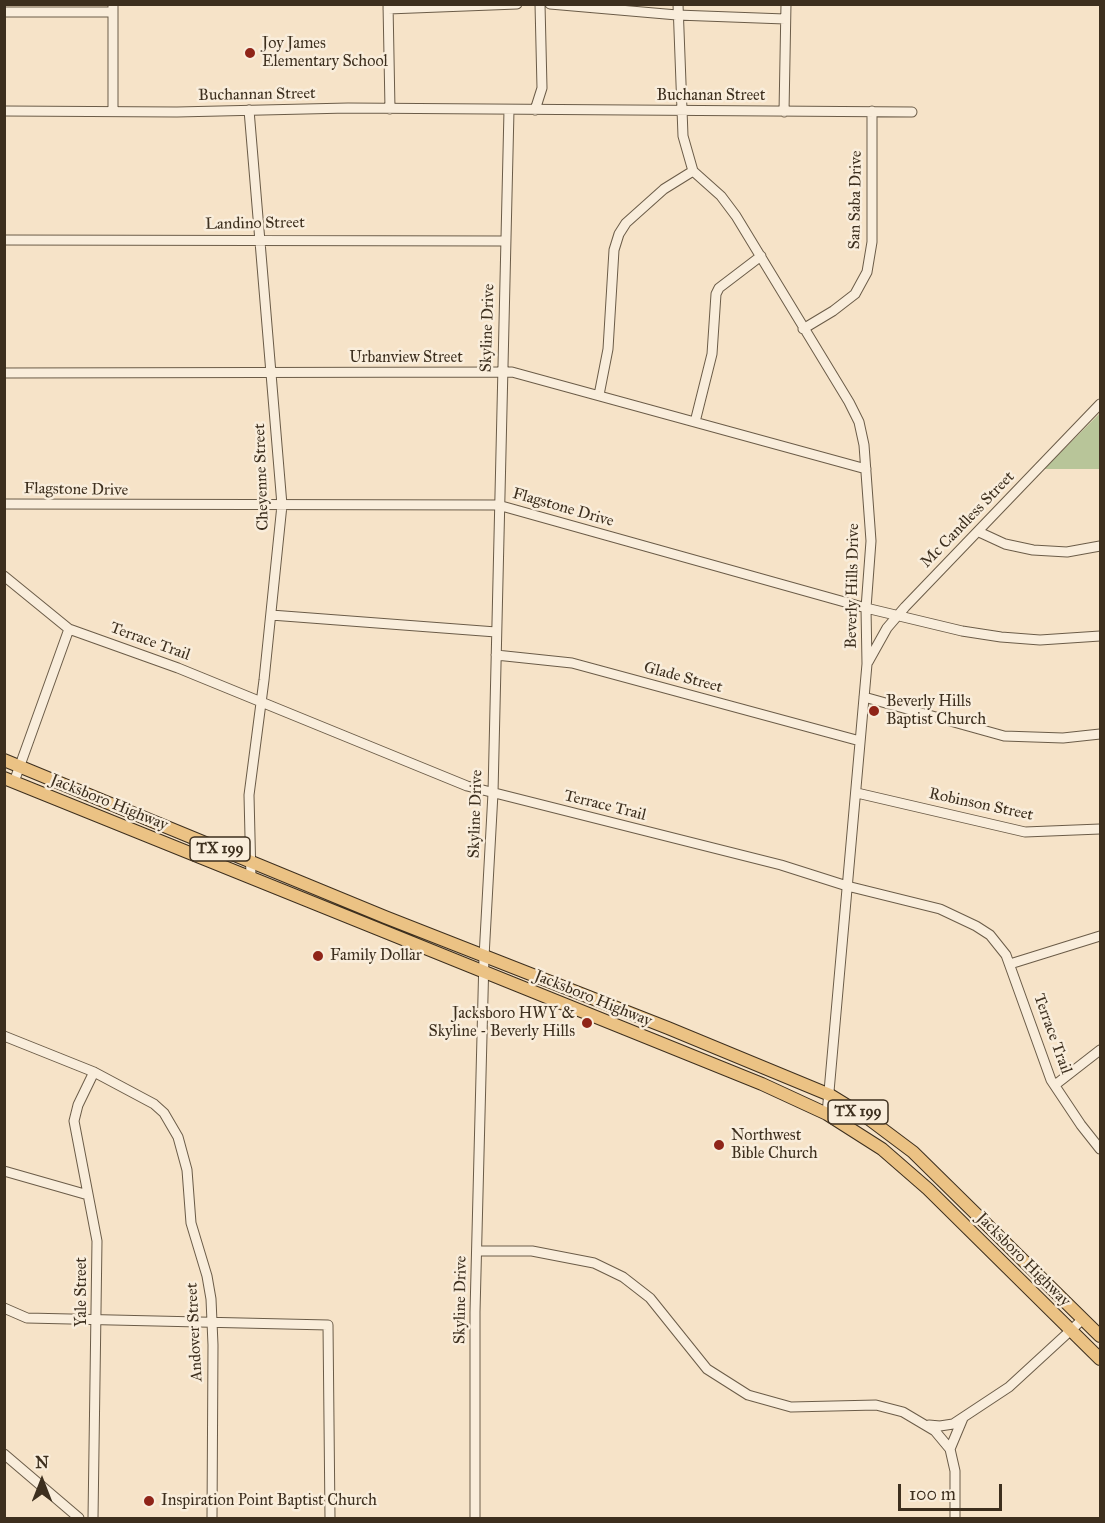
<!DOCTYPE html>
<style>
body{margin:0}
#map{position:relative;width:1105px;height:1523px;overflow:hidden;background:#f6e3c8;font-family:"IM FELL Great Primer",serif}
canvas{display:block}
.frame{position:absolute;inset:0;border:6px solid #3d2f1e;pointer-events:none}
.north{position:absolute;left:12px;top:1451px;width:60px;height:60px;-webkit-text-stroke:4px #f9eddb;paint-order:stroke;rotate:0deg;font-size:16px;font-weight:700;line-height:24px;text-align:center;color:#3d2f1e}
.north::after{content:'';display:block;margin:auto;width:21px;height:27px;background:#3d2f1e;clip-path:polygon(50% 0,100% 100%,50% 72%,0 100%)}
.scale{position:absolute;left:898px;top:1484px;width:104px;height:27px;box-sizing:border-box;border:3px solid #3d2f1e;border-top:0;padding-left:8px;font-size:18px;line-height:21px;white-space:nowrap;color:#3d2f1e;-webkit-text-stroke:4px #f9eddb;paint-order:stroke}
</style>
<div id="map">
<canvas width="1105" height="1523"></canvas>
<div class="frame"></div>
<div class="north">N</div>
<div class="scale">100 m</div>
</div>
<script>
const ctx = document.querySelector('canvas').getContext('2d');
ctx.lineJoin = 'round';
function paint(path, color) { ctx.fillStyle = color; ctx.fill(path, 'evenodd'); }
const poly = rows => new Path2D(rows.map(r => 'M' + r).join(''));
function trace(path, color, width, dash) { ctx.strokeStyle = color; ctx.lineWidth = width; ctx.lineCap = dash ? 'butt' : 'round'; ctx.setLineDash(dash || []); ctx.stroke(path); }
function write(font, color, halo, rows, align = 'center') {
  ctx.font = font + ' "IM FELL Great Primer",serif'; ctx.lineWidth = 5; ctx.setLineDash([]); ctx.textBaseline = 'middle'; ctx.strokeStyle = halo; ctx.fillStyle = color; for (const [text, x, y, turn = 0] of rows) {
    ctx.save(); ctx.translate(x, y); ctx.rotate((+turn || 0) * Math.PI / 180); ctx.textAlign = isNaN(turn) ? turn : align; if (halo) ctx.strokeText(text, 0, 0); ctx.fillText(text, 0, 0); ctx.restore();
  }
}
paint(poly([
 [1100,413,1100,469,1044,469]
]), '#b8c599');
const minor = poly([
 [388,4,390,109],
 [550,4,677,15,785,19],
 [678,4,683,136,693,171,721,196,736,216,849,402,859,422,864,445,871,541,866,608,867,664,827,1114],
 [388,9,517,4],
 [4,12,113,12],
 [249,110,282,505,264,680,249,795,251,878],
 [535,110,542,88,540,4],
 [4,111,177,112,348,108,912,112],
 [113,111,113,4],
 [784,112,786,4],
 [4,240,505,241],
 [803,329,833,311,855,294,867,272,872,242,872,111],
 [4,373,512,372,866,469],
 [599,395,608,349,614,250,619,234,626,223,664,189,693,171],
 [695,422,712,354,716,294,719,288,761,256],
 [4,504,498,505,866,608,962,631,1001,637,1040,640,1100,636],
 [979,532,1005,544,1033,550,1067,552,1100,546],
 [4,576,69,629,178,668,467,786,781,865,847,886,940,909,976,926,990,935,1006,955,1051,1080,1081,1125,1100,1149],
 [271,615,496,632],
 [496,655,572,663,860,741],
 [868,662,887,628,905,607,1100,404],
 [864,697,1004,736,1063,738,1100,734],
 [14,782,69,629],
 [857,793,1025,832,1100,829],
 [1010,964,1100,936],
 [4,1036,94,1072,154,1104,164,1113,178,1137,187,1170,191,1223,207,1276,211,1299,213,1345,212,1518],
 [1055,1085,1100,1050],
 [4,1171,88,1195],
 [477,1251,532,1251,594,1263,623,1277,650,1298,707,1369,748,1395,791,1407,876,1405,903,1412,935,1431,950,1449],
 [4,1308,27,1318,328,1325,330,1518],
 [929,1425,940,1426,953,1424,1009,1387,1083,1319],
 [4,1454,79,1518],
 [93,1518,97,1241,74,1121,78,1105,94,1072],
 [475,1518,475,1312,484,957,493,793,509,110],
 [955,1518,955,1471,950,1449,963,1418]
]);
const major = poly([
 [4,760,385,917,668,1028,830,1095,869,1119,913,1152,1100,1336],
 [4,778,762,1084,827,1114,882,1149,928,1189,1100,1359]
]);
trace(minor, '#6b5c48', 11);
trace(major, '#3d2f1e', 14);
trace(minor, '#f9eddb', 9);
trace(major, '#ebc284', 12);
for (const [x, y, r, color] of [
 [250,53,6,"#8f2418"],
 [874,711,6,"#8f2418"],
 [318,956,6,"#8f2418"],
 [587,1023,6,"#8f2418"],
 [719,1145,6,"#8f2418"],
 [149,1501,6,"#8f2418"]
]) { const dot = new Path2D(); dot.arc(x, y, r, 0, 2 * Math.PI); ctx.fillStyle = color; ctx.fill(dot); trace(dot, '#f9eddb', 2); }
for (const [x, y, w] of [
 [220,849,60],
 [858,1112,60]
]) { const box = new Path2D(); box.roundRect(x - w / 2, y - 12, w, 24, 4.5); ctx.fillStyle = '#f9eddb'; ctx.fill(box); trace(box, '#3d2f1e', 1.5); }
write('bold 15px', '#3d2f1e', null, [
 ["TX 199",220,849],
 ["TX 199",858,1112]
]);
write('16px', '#3d2f1e', '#f9eddb', [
 ["Joy James",262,44],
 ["Elementary School",262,62],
 ["Beverly Hills",886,702],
 ["Baptist Church",886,720],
 ["Family Dollar",330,956],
 ["Jacksboro HWY &",575,1014,"right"],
 ["Skyline - Beverly Hills",575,1032,"right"],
 ["Northwest",731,1136],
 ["Bible Church",731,1154],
 ["Inspiration Point Baptist Church",161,1501]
], 'left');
write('16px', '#3d2f1e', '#f9eddb', [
 ["Buchannan Street",257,95,-1],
 ["Buchanan Street",711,96],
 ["San Saba Drive",856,200,-89],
 ["Landino Street",255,224,-1],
 ["Skyline Drive",488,328,-88],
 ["Urbanview Street",406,358],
 ["Cheyenne Street",262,477,-92],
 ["Flagstone Drive",76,490,1],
 ["Flagstone Drive",563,508,16],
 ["Mc Candless Street",968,520,-46],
 ["Beverly Hills Drive",853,586,-89],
 ["Terrace Trail",150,642,20],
 ["Glade Street",683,678,15],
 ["Jacksboro Highway",109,803,22],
 ["Robinson Street",981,805,12],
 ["Terrace Trail",605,806,14],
 ["Skyline Drive",476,814,-88],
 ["Jacksboro Highway",593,999,22],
 ["Terrace Trail",1052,1034,70],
 ["Jacksboro Highway",1023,1260,45],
 ["Yale Street",82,1292,-90],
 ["Skyline Drive",461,1300,-89],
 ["Andover Street",195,1332,-93]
]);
</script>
